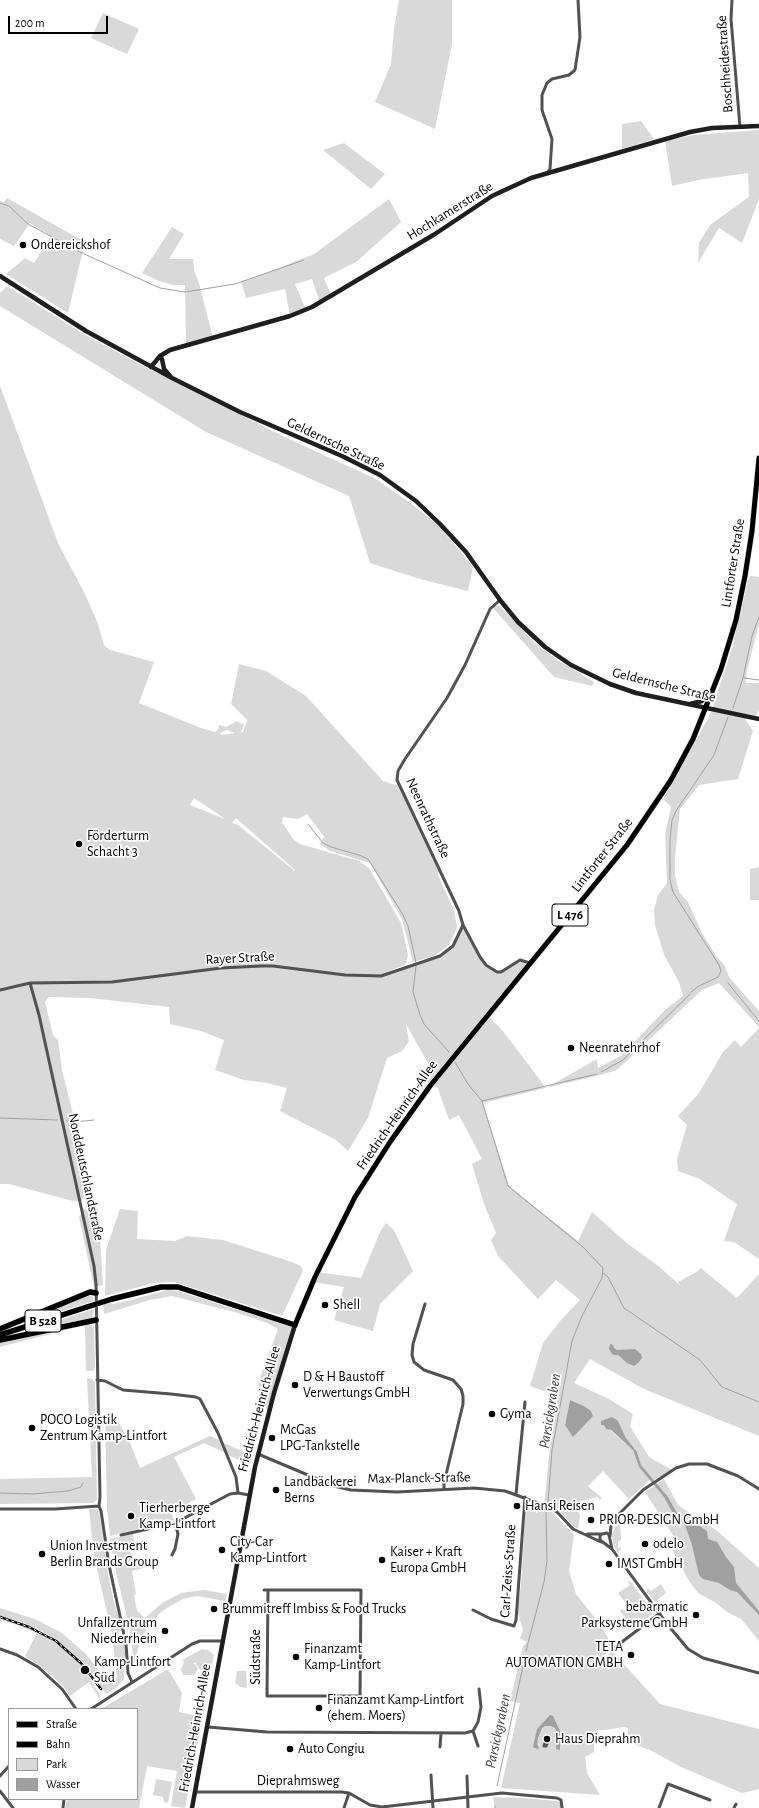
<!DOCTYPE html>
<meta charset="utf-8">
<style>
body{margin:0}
#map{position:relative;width:759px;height:1808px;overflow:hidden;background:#fff;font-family:"Alegreya Sans",sans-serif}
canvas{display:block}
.legend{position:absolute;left:8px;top:1708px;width:130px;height:92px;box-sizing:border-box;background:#fff;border:1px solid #999;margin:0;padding:5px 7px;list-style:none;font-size:12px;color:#000}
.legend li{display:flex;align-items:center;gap:8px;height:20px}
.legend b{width:20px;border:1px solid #999}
.scale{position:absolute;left:8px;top:16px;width:100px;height:18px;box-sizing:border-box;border:2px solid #000;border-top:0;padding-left:5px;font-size:12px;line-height:14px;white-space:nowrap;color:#000;-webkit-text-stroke:3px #fff;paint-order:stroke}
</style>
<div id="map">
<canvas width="759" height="1808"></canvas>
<ul class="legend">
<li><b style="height:5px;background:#000"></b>Straße</li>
<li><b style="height:5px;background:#000"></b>Bahn</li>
<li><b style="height:11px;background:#d9d9d9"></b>Park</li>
<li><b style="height:11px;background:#a0a0a0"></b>Wasser</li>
</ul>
<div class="scale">200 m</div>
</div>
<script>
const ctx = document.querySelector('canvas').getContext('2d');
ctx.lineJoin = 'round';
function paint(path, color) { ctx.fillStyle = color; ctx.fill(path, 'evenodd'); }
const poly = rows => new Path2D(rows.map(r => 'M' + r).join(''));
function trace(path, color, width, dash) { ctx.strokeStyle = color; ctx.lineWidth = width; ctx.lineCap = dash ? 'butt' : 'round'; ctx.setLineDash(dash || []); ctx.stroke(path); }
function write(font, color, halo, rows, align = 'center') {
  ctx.font = font + ' "Alegreya Sans",sans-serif'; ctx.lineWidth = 3.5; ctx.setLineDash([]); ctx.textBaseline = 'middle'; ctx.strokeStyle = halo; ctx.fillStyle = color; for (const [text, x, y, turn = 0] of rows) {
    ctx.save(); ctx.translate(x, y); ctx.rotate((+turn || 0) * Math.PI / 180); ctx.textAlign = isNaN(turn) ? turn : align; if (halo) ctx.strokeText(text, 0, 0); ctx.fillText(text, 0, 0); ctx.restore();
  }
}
paint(poly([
 [399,0,452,0,452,44,435,129,375,102,391,64,394,29],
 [103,13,139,29,127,54,91,38],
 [641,121,654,139,622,149,622,124],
 [759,130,759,199,742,243,719,228,698,263,699,243,710,225,749,197,748,173,698,180,672,186,665,141,693,135],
 [344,143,385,174,371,189,323,150],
 [7,198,85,242,68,313,6,274,25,258,34,263,51,236,30,223,14,246,0,239,0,201,4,202],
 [389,199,401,222,356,262,324,278,332,297,320,303,312,279,295,284,306,310,290,316,285,289,246,298,241,281,251,279,314,254],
 [172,227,184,234,169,259,193,259,194,270,199,283,213,338,186,345,185,285,173,285,159,281,142,273],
 [6,287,9,287,85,335,151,370,289,439,376,479,413,505,438,525,473,567,468,591,420,579,370,563,349,496,206,432,0,306,0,293],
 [0,386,58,543,86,596,98,624,104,645,110,650,154,662,139,703,201,728,215,732,218,730,219,725,226,727,237,721,244,725,241,732,235,733,227,730,220,733,221,735,243,732,247,721,248,721,231,704,239,664,266,671,306,696,383,781,398,786,432,858,439,872,437,873,454,910,457,928,449,945,434,956,413,962,402,919,370,863,330,851,320,844,323,838,325,838,307,814,298,819,283,817,282,822,293,839,300,844,359,861,369,868,401,923,408,955,406,964,385,973,440,956,453,946,463,925,480,957,493,971,501,972,520,960,530,963,487,1015,503,1031,546,1088,597,1059,598,1068,622,1055,666,1009,683,996,679,982,664,955,655,925,654,910,658,895,667,883,665,834,671,807,663,799,710,715,732,648,748,580,751,576,759,577,759,624,747,670,746,683,759,683,759,709,756,716,747,714,745,719,753,731,752,734,738,779,699,785,680,809,675,858,675,875,679,892,688,902,702,933,716,956,725,966,729,977,759,1011,759,1027,719,983,702,990,617,1070,600,1075,483,1103,509,1186,578,1241,592,1212,628,1244,657,1265,680,1285,678,1282,695,1273,701,1268,737,1298,759,1274,759,1436,644,1389,590,1359,574,1383,609,1399,633,1414,630,1426,649,1457,672,1470,654,1480,648,1475,641,1465,637,1452,626,1438,618,1421,604,1425,633,1450,639,1467,650,1480,629,1499,603,1471,588,1486,602,1498,599,1500,598,1497,578,1502,579,1506,577,1507,580,1516,578,1529,572,1525,557,1508,551,1504,549,1507,544,1505,554,1408,558,1396,530,1386,543,1343,560,1321,580,1300,556,1280,538,1299,498,1256,491,1240,496,1233,484,1204,472,1164,482,1159,459,1115,449,1120,438,1089,432,1084,430,1086,426,1080,433,1072,406,1024,409,1041,402,1051,387,1058,368,1118,348,1151,336,1140,280,1111,287,1088,262,1082,244,1080,215,1070,224,1040,201,1031,170,1024,169,1007,90,998,49,997,45,1002,53,1035,58,1040,62,1070,73,1114,70,1122,79,1160,84,1195,81,1202,73,1201,9,1184,0,1184],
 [194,798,212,810,225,819,190,805],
 [236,818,295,870,295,871,238,825,232,823],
 [570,1400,584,1406,591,1411,593,1416,588,1419,565,1425],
 [495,606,500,606,534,642,556,659,594,682,592,686,554,677,493,608],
 [759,867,759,900,750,900,750,869],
 [759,1028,759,1259,734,1242,724,1241,737,1204,700,1179,678,1171,677,1159,687,1125,678,1116,699,1093,723,1052,735,1040,741,1047],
 [92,1208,98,1209,103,1285,94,1287,79,1217,83,1210],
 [120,1209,138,1211,137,1239,175,1241,187,1236,223,1240,292,1262,301,1266,303,1271,282,1316,174,1282,154,1283,105,1296,106,1250],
 [386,1223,394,1230,413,1271,380,1304,373,1331,334,1320,344,1287,313,1282,317,1272,361,1278,380,1232],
 [168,1290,178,1291,228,1307,295,1325,268,1414,258,1383,278,1329,267,1323,238,1313,172,1296,150,1300,104,1314,103,1302,114,1304],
 [87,1296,92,1296,94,1301,9,1328],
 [94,1309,93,1315,91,1318,9,1336],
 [88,1323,94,1327,94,1330,95,1367,93,1371,86,1371,85,1325,0,1347,0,1342],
 [87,1378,92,1379,95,1382,97,1500,93,1503,0,1504,0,1479,92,1477],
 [105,1415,113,1417,119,1423,131,1445,140,1468,210,1436,221,1441,225,1453,204,1443,174,1457,196,1499,171,1512,174,1520,110,1536,107,1509],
 [224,1443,253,1456,250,1465,228,1455],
 [664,1479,678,1505,716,1530,759,1568,759,1641,741,1619,727,1612,716,1603,698,1593,689,1581,672,1550,678,1543,645,1492],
 [526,1502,531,1504,531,1510,537,1513,538,1507,552,1512,574,1535,569,1571,576,1594,599,1623,614,1648,603,1656,604,1658,612,1651,660,1704,759,1729,759,1789,742,1793,681,1767,650,1750,627,1742,628,1728,624,1727,605,1730,597,1730,595,1732,594,1752,585,1757,587,1773,600,1795,501,1788,520,1703,510,1701,523,1646,527,1642,520,1639,523,1630,517,1610,521,1585],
 [89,1509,97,1509,99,1512,108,1573,113,1599,121,1625,121,1630,118,1633,112,1634,94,1556],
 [618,1520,620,1523,621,1540,618,1541,618,1548,621,1548,618,1554,613,1543,612,1535],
 [133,1534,134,1542,130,1548,131,1554,135,1561,142,1564,144,1568,132,1571,136,1594,134,1595,137,1611,145,1618,162,1603,181,1593,204,1590,227,1594,225,1601,197,1596,183,1599,167,1608,159,1614,147,1628,139,1645,134,1664,130,1629,117,1577,110,1539],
 [630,1581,654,1613,633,1630,631,1629,633,1628,620,1611,622,1609,624,1611,626,1609,625,1607,627,1605,618,1593,630,1585,628,1582],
 [661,1584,666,1593,657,1600,659,1603,657,1604,646,1591,649,1589,651,1591],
 [0,1608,35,1619,62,1633,86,1654,108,1683,117,1677,112,1637,122,1636,124,1638,126,1667,124,1668,124,1679,116,1688,106,1694,86,1665,62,1644,45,1633,24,1623,0,1616],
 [0,1619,34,1630,61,1646,81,1664,101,1697,99,1698,89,1682,70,1696,63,1686,50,1674,25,1656,37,1633,14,1624,0,1621],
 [202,1649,208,1650,214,1655,212,1665,206,1670,203,1670,199,1669,196,1664,197,1662,193,1664,195,1664,198,1669,194,1675,183,1675,181,1669,184,1662,182,1660],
 [168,1669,182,1693,179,1712,203,1717,185,1808,171,1806,177,1771,147,1766,139,1808,65,1808,67,1799,137,1799,137,1709,101,1709],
 [237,1671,246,1671,247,1688,240,1687,235,1683],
 [156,1779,172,1782,168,1803,164,1802,163,1797,153,1795],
 [493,1797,522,1798,558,1801,561,1803,560,1808,495,1808]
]), '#d9d9d9');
paint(poly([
 [610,1344,613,1345,614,1348,617,1350,635,1349,641,1354,642,1358,638,1363,634,1366,627,1363,618,1355,613,1355,609,1349],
 [570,1400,584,1406,591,1411,593,1416,573,1437,565,1425],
 [612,1417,618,1421,626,1438,637,1452,641,1465,668,1497,678,1515,687,1522,695,1523,707,1531,708,1539,717,1542,726,1557,734,1567,736,1583,759,1611,759,1615,737,1592,730,1590,719,1583,703,1579,699,1575,692,1545,685,1525,675,1517,664,1497,639,1467,633,1450,611,1430,606,1429,604,1425,601,1425,601,1421],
 [550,1715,553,1716,560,1731,560,1750,556,1749,557,1732,555,1728,551,1726,545,1726,542,1728,538,1738,537,1744,539,1748,537,1749,533,1747,537,1729]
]), '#a0a0a0');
trace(poly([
 [0,203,9,206,28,224,82,253,160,288,185,292,235,284,304,260],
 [744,678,759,680],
 [733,708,743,678,752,636,759,617],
 [308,824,323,843,331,847,359,855,368,859,402,913,408,926,416,963],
 [416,966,413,992,420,1015,424,1024,449,1052],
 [728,983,759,1021],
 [691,992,699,986,718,977,721,971,719,965,673,892,670,880,670,840,672,820,676,811,714,755,728,717],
 [455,1062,468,1084,482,1101,508,1186,583,1247,603,1268,602,1278,582,1316,572,1341,552,1450,548,1502],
 [601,1072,623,1060,690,994],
 [482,1101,597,1074],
 [0,1118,57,1120],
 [67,1121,74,1122,94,1120],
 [603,1273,608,1277,624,1308,700,1360,722,1387,759,1402],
 [0,1493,32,1494,68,1491,81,1487,83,1483],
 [526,1651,544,1582,547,1561,546,1512],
 [497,1786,525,1657],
 [495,1806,495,1808]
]), '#a0a0a0', 1);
const primary = poly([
 [295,1325,315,1277,355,1197,390,1142,430,1086,627,845,671,780,693,739,721,669,736,620,745,576,752,531,759,458]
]);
const highway = poly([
 [112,1299,161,1287,178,1287,295,1325],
 [0,1329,90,1292,96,1293],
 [0,1335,87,1307],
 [0,1340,96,1320]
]);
trace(primary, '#dbdbdb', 6);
trace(highway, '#dbdbdb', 6);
trace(poly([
 [732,0,731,19,740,127],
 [548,172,550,169,552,139,542,110,542,95,547,83,552,79,569,75,575,70,580,37,578,0],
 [500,600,490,609,465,665,447,698,405,759,398,771,397,780,459,911,463,925,480,957,486,965,497,972,501,972,520,960,530,963],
 [30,983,39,1015,94,1266,96,1284,100,1497,99,1506,101,1511,109,1565,126,1644,128,1673,132,1682],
 [0,990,30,983,112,982,221,968,261,966,273,966,345,975,381,976,440,956,453,946,463,925],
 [425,1304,413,1344,412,1355,414,1362,424,1370,453,1380,461,1389,463,1396,463,1404,444,1483,444,1489],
 [97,1380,105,1381,123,1390,171,1394,196,1397,200,1399,218,1433,236,1477,238,1493],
 [258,1454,334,1486,351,1490,397,1492,474,1488,505,1491,552,1508,557,1512,573,1529,601,1542],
 [516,1494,525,1402],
 [0,1509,55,1509,99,1506],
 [587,1534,601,1534],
 [121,1535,175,1523,230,1494,238,1493,249,1495],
 [610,1536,611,1526,616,1517,643,1490,676,1468,689,1464,707,1464,738,1476,759,1489],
 [612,1549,600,1540,600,1536,602,1534,607,1533,609,1535,612,1549,617,1556,667,1624,688,1649,703,1658,759,1673],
 [172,1555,175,1549,178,1534,175,1523],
 [264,1590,361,1590,360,1696,267,1696,268,1590],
 [473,1610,491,1619,514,1626,516,1620,525,1497],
 [614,1648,660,1613],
 [0,1649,17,1655,38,1667,62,1689,76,1709],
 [91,1709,192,1644,200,1641,223,1641],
 [208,1727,267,1732,465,1733,473,1731,478,1722,481,1707,479,1689],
 [473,1731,478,1746],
 [545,1743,547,1744,546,1746,544,1746,545,1743],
 [440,1747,441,1733],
 [431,1775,433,1808],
 [0,1776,9,1766],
 [467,1776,468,1808],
 [0,1791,13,1808],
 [196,1792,342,1792,349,1793,370,1805,382,1807,502,1793,557,1798,561,1800,562,1808],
 [63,1808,64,1799],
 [344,1808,349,1793],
 [659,1808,668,1784,710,1800],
 [734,1808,736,1804]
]), '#525252', 3);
trace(poly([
 [0,276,86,331,172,378,240,412,342,456,380,475,416,501,440,524,466,552,500,600,518,622,545,647,571,665,610,684,636,693,759,719],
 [162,359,164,369,170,376],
 [151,367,160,356,170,350,290,316,312,307,435,234,492,196,531,178,690,132,712,128,759,126],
 [690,704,702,701,711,692],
 [192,1808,255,1467,274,1393,295,1325]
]), '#1f1f1f', 4.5);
trace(primary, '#000', 5);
trace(highway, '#000', 5.5);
const rail = poly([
 [0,1617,29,1627,56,1641,81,1663,101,1689]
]);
trace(rail, '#000', 2.5);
trace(rail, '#fff', 1, [3]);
const highwayBridge = poly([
 [87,1307,112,1299]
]);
trace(highwayBridge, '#dbdbdb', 6, []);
trace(highwayBridge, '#000', 5.5);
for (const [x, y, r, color] of [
 [23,245,4,"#000"],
 [79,844,4,"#000"],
 [571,1048,4,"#000"],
 [325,1305,4,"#000"],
 [295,1385,4,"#000"],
 [492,1414,4,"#000"],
 [32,1428,4,"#000"],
 [272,1438,4,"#000"],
 [276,1490,4,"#000"],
 [517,1506,4,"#000"],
 [131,1516,4,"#000"],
 [591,1520,4,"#000"],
 [645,1544,4,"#000"],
 [222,1550,4,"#000"],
 [42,1554,4,"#000"],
 [382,1560,4,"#000"],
 [609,1564,4,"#000"],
 [214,1609,4,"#000"],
 [696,1615,4,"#000"],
 [165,1631,4,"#000"],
 [631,1655,4,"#000"],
 [296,1657,4,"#000"],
 [85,1670,5,"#000"],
 [319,1708,4,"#000"],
 [547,1739,4,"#000"],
 [290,1749,4,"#000"]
]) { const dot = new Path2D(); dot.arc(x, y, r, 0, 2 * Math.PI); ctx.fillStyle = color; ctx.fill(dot); trace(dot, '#fff', 1.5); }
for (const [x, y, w] of [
 [570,915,36],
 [43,1321,36]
]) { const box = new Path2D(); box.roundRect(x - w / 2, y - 11, w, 22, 3); ctx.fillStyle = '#fff'; ctx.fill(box); trace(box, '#000', 1); }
write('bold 13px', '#000', null, [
 ["L 476",570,915],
 ["B 528",43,1321]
]);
write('14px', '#000', '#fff', [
 ["Boschheidestraße",725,64,-94],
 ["Hochkamerstraße",450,211,-32],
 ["Geldernsche Straße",336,444,25],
 ["Lintforter Straße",733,563,-81],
 ["Geldernsche Straße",664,685,14],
 ["Neenrathstraße",428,818,65],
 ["Lintforter Straße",602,855,-52],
 ["Rayer Straße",240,958,-3],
 ["Friedrich-Heinrich-Allee",397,1115,-55],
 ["Norddeutschlandstraße",86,1177,78],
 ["Friedrich-Heinrich-Allee",259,1409,-75],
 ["Max-Planck-Straße",419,1478,-1],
 ["Carl-Zeiss-Straße",508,1571,-86],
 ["Südstraße",256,1657,-90],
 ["Friedrich-Heinrich-Allee",195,1728,-80],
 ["Dieprahmsweg",298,1781]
]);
write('14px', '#000', '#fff', [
 ["Ondereickshof",31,245],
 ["Förderturm",87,836],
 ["Schacht 3",87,852],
 ["Neenratehrhof",579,1048],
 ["Shell",333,1305],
 ["D & H Baustoff",303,1377],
 ["Verwertungs GmbH",303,1393],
 ["Gyma",500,1414],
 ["POCO Logistik",40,1420],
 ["Zentrum Kamp-Lintfort",40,1436],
 ["McGas",280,1430],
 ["LPG-Tankstelle",280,1446],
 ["Landbäckerei",284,1482],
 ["Berns",284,1498],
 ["Hansi Reisen",525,1506],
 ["Tierherberge",139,1508],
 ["Kamp-Lintfort",139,1524],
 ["PRIOR-DESIGN GmbH",599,1520],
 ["City-Car",230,1542],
 ["Kamp-Lintfort",230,1558],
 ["odelo",653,1544],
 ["Union Investment",50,1546],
 ["Berlin Brands Group",50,1562],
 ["Kaiser + Kraft",390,1552],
 ["Europa GmbH",390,1568],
 ["IMST GmbH",617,1564],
 ["bebarmatic",688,1607,"right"],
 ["Parksysteme GmbH",688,1623,"right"],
 ["Brummitreff Imbiss & Food Trucks",222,1609],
 ["Unfallzentrum",157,1623,"right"],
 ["Niederrhein",157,1639,"right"],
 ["TETA",623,1647,"right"],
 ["AUTOMATION GMBH",623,1663,"right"],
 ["Finanzamt",304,1649],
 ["Kamp-Lintfort",304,1665],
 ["Kamp-Lintfort",94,1662],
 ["Süd",94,1678],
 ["Finanzamt Kamp-Lintfort",327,1700],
 ["(ehem. Moers)",327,1716],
 ["Haus Dieprahm",555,1739],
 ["Auto Congiu",298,1749]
], 'left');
write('italic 15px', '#414141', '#fff', [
 ["Parsickgraben",550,1411,-81],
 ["Parsickgraben",498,1731,-78]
]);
</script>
